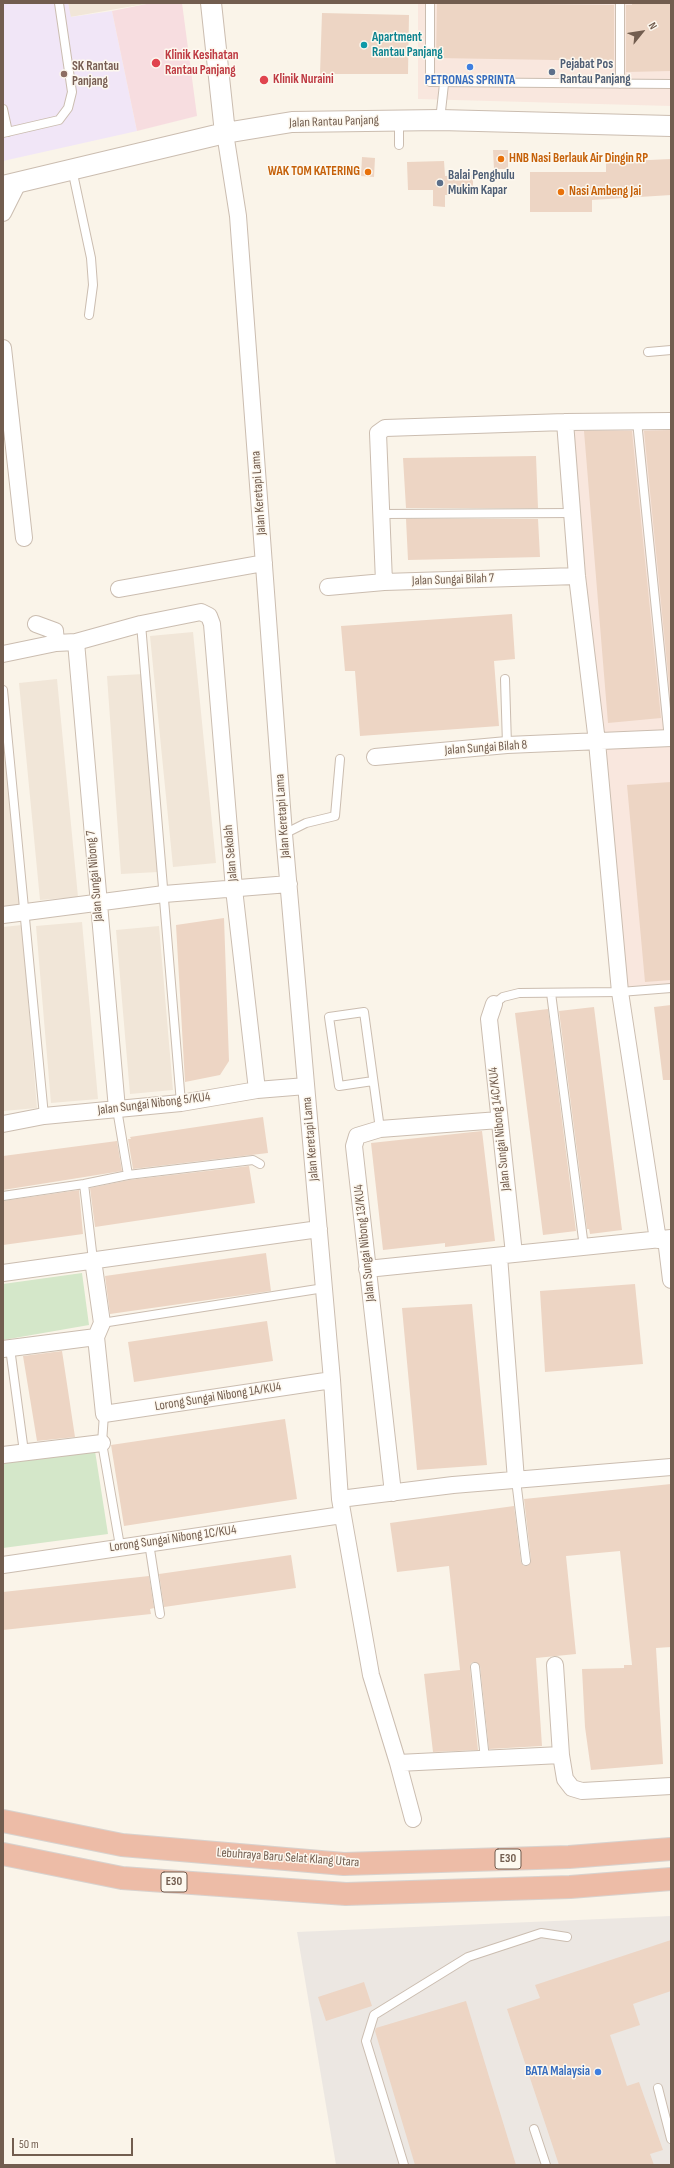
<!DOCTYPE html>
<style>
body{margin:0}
#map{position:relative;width:674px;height:2168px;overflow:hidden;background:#faf4e9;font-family:"Sofia Sans Condensed",sans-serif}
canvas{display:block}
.frame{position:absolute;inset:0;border:4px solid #725d4f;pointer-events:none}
.north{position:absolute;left:622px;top:12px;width:40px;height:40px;-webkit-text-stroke:3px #fdf8ef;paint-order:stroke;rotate:60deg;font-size:11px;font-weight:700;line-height:16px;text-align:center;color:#725d4f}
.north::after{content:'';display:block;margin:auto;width:14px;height:18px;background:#725d4f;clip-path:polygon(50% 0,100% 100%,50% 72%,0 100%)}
.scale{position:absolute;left:12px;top:2138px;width:121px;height:18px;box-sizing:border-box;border:2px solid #725d4f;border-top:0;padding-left:5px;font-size:12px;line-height:14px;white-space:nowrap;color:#725d4f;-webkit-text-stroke:3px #fdf8ef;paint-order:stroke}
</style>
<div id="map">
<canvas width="674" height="2168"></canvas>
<div class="frame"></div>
<div class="north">N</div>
<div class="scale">50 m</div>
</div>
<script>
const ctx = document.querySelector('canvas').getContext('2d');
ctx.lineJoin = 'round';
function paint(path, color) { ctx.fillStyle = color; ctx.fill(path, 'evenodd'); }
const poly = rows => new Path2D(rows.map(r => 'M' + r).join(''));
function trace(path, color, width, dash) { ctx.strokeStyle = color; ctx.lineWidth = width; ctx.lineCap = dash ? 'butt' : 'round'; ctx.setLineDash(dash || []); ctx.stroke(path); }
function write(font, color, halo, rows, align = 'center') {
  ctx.font = font + ' "Sofia Sans Condensed",sans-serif'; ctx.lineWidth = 3; ctx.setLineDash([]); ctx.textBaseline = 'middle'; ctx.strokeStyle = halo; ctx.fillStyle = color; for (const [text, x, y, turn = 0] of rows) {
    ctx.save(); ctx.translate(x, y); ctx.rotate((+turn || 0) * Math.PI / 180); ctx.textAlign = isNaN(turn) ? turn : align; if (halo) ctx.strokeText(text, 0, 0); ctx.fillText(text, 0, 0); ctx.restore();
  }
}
paint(poly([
 [68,3,151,3,70,17],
 [193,632,216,863,173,867,150,636],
 [144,674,158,872,121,874,107,676],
 [57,679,78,897,40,900,19,683],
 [3,683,22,909,3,910],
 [82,922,98,1099,51,1103,36,926],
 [22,925,37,1108,3,1111,3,927],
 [159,926,173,1090,130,1094,116,930]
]), '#f1e6d8');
paint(poly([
 [418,3,671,3,671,106,418,99],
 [671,426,671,984,626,987,571,427]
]), '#f9e7de');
paint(poly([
 [671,1916,671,2165,336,2165,297,1932]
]), '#ece7e2');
paint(poly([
 [3,3,68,3,71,17,112,11,137,131,3,161]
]), '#f1e6f7');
paint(poly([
 [151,3,182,3,197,116,137,131,112,11]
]), '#f7dde0');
paint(poly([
 [82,1273,89,1325,3,1340,3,1284],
 [95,1451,108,1534,3,1548,3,1463]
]), '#d4e7c9');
paint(poly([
 [437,3,614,5,614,61,436,58],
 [632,3,671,3,671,71,626,72,626,5,632,5],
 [322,13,409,15,408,74,320,74],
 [493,150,508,150,508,169,494,169],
 [362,157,375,158,374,177,361,176],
 [671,159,671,195,592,200,592,212,530,212,530,172,606,172,606,162],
 [444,161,445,176,473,175,473,194,445,195,445,207,433,206,433,190,408,190,407,162],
 [671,430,671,704,644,431],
 [584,431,632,431,661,718,608,723],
 [536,456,538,508,406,508,403,458],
 [406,519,538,519,540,557,408,560],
 [512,614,515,659,494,661,499,726,360,736,355,671,345,671,341,626],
 [671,782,671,980,645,982,627,785],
 [224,918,229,1061,220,1075,185,1082,176,925],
 [671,1005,671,1080,663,1080,654,1007],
 [594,1007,622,1230,590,1234,589,1229,587,1229,559,1011],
 [548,1009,576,1231,543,1235,515,1013],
 [263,1117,268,1153,133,1169,128,1139,131,1139,130,1137],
 [482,1131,495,1241,445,1247,445,1243,383,1250,371,1143],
 [117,1141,122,1171,3,1190,3,1156],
 [249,1166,255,1203,95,1227,90,1188,129,1180],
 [79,1190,83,1234,3,1245,3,1201],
 [266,1253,271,1291,110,1314,105,1276],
 [635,1284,643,1364,545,1372,540,1291],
 [472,1304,487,1465,417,1470,402,1308],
 [267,1321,273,1361,134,1382,128,1342],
 [62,1351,75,1437,37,1441,23,1356],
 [285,1419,297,1499,124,1526,111,1445],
 [671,1484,671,1647,656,1648,663,1764,591,1770,585,1727,582,1669,624,1668,624,1665,632,1665,620,1551,566,1556,576,1654,536,1658,542,1746,489,1749,480,1666,475,1662,471,1663,470,1668,478,1750,433,1752,424,1674,460,1670,449,1566,397,1572,390,1523,514,1506,521,1562,524,1566,527,1566,531,1560,524,1499],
 [291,1555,296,1588,164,1607,159,1574],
 [149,1576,154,1608,150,1609,151,1614,3,1630,3,1592],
 [671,1940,671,1991,633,2004,640,2025,610,2035,627,2086,639,2082,663,2150,650,2154,654,2165,559,2165,507,2009,540,1998,535,1985],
 [364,1982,372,2006,326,2021,318,1997],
 [466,2001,516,2165,415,2165,375,2031,376,2028]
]), '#edd5c4');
const service = poly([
 [430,3,430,82,671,84],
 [620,84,620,3],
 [3,109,8,132],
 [440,120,444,84],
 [3,133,59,120,68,108,72,92,59,3],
 [399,145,399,121],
 [72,169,91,258,93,285,89,315],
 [648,352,671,350],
 [637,421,669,739],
 [382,514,572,513],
 [141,624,181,1103],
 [505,679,507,745],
 [3,690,44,1116],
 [284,834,306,823,335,816,340,759],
 [551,993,584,1247],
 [494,1004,503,997,519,993,620,992,671,988],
 [373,1081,339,1086,329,1017,364,1012,380,1129],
 [117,1109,128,1175],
 [84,1184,93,1260],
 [3,1196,84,1184,128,1175,253,1160,260,1164],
 [102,1323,324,1288],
 [10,1348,24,1452],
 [104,1414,102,1443,120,1546],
 [516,1480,526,1561],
 [149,1543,160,1614],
 [475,1667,485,1759],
 [658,2088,671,2139],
 [534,2129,546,2165],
 [404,2165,366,2041,374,2015,468,1957,541,1933,567,1937]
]);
const minor = poly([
 [225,133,238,216,284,834,332,1380,340,1499,371,1675,398,1763,413,1819],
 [3,213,18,183],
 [3,348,24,538],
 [565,422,577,576,597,742,620,992,658,1240],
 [384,582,378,433,385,428,565,422,671,421],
 [328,587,384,582,577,576],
 [119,589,264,563],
 [36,624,55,631,56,643],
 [76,642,117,1109],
 [3,654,56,643,76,642,141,624,201,612,209,616,212,624,234,889,257,1090],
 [375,757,507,745,671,738],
 [3,915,164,894,289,884],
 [494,1004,489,1019,514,1254],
 [3,1124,44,1116,181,1103,257,1090,306,1086],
 [666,1239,671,1280],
 [499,1256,516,1480],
 [93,1260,102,1323,96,1337,104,1414,332,1380],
 [367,1269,671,1238],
 [3,1273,319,1229],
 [3,1349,96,1337],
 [3,1455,102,1443],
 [393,1493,354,1146,357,1136,380,1129,499,1120],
 [340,1499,453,1485,671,1467],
 [3,1565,342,1515],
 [555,1665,561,1755,565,1779,572,1788,582,1791,671,1786],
 [398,1763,561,1755]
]);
const tertiary = poly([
 [211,3,225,133],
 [3,186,225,133,292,122,440,120,671,126]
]);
const motorway = poly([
 [3,1821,122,1845,344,1864,569,1857,671,1849],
 [3,1854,122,1878,346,1894,570,1887,671,1879]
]);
trace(service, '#cbbdb0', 10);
trace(minor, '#cbbdb0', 18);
trace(tertiary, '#cbbdb0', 22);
trace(motorway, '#d8d2ce', 24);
trace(service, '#fff', 8);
trace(minor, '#fff', 16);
trace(tertiary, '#fff', 20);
trace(motorway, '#edbca7', 22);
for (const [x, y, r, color] of [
 [364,45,4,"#0f9aa8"],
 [156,63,5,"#e0444e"],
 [470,67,4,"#3f7fe0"],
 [552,72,4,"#5c6f8a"],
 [64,74,4,"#8d6e63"],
 [264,80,5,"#e0444e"],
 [501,159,4,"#e8710a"],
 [368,172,4,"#e8710a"],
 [440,183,4,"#5c6f8a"],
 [561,192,4,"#e8710a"],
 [598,2072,4,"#3f7fe0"]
]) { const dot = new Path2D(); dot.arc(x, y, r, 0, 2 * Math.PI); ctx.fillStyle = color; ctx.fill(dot); trace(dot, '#fdf8ef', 1.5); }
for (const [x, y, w] of [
 [508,1859,26],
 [174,1882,26]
]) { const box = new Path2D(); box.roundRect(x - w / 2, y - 10, w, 20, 3); ctx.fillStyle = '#fdf8ef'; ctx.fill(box); trace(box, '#725d4f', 1); }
write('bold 12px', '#725d4f', null, [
 ["E30",508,1859],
 ["E30",174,1882]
]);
write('bold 13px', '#0d838f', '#fdf8ef', [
 ["Apartment",372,38],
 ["Rantau Panjang",372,53]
], 'left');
write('bold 13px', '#be3a42', '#fdf8ef', [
 ["Klinik Kesihatan",165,56],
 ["Rantau Panjang",165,71],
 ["Klinik Nuraini",273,80]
], 'left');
write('bold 13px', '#4e5e75', '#fdf8ef', [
 ["Pejabat Pos",560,65],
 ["Rantau Panjang",560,80],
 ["Balai Penghulu",448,176],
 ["Mukim Kapar",448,191]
], 'left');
write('bold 13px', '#785e54', '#fdf8ef', [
 ["SK Rantau",72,67],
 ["Panjang",72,82]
], 'left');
write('bold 13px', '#366cbe', '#fdf8ef', [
 ["PETRONAS SPRINTA",470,81],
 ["BATA Malaysia",590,2072,"right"]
]);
write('13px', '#725d4f', '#fdf8ef', [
 ["Jalan Rantau Panjang",334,122,-2],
 ["Jalan Keretapi Lama",259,493,-94],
 ["Jalan Sungai Bilah 7",453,580,-2],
 ["Jalan Sungai Bilah 8",486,748,-4],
 ["Jalan Keretapi Lama",283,816,-94],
 ["Jalan Sekolah",231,853,-95],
 ["Jalan Sungai Nibong 7",95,876,-95],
 ["Jalan Sungai Nibong 5/KU4",154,1104,-7],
 ["Jalan Sungai Nibong 14C/KU4",500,1129,-96],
 ["Jalan Keretapi Lama",311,1139,-95],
 ["Jalan Sungai Nibong 13/KU4",365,1243,-96],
 ["Lorong Sungai Nibong 1A/KU4",218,1397,-9],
 ["Lorong Sungai Nibong 1C/KU4",173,1539,-8],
 ["Lebuhraya Baru Selat Klang Utara",288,1858,4]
]);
write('bold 13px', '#c56008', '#fdf8ef', [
 ["HNB Nasi Berlauk Air Dingin RP",509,159],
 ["WAK TOM KATERING",360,172,"right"],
 ["Nasi Ambeng Jai",569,192]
], 'left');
</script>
